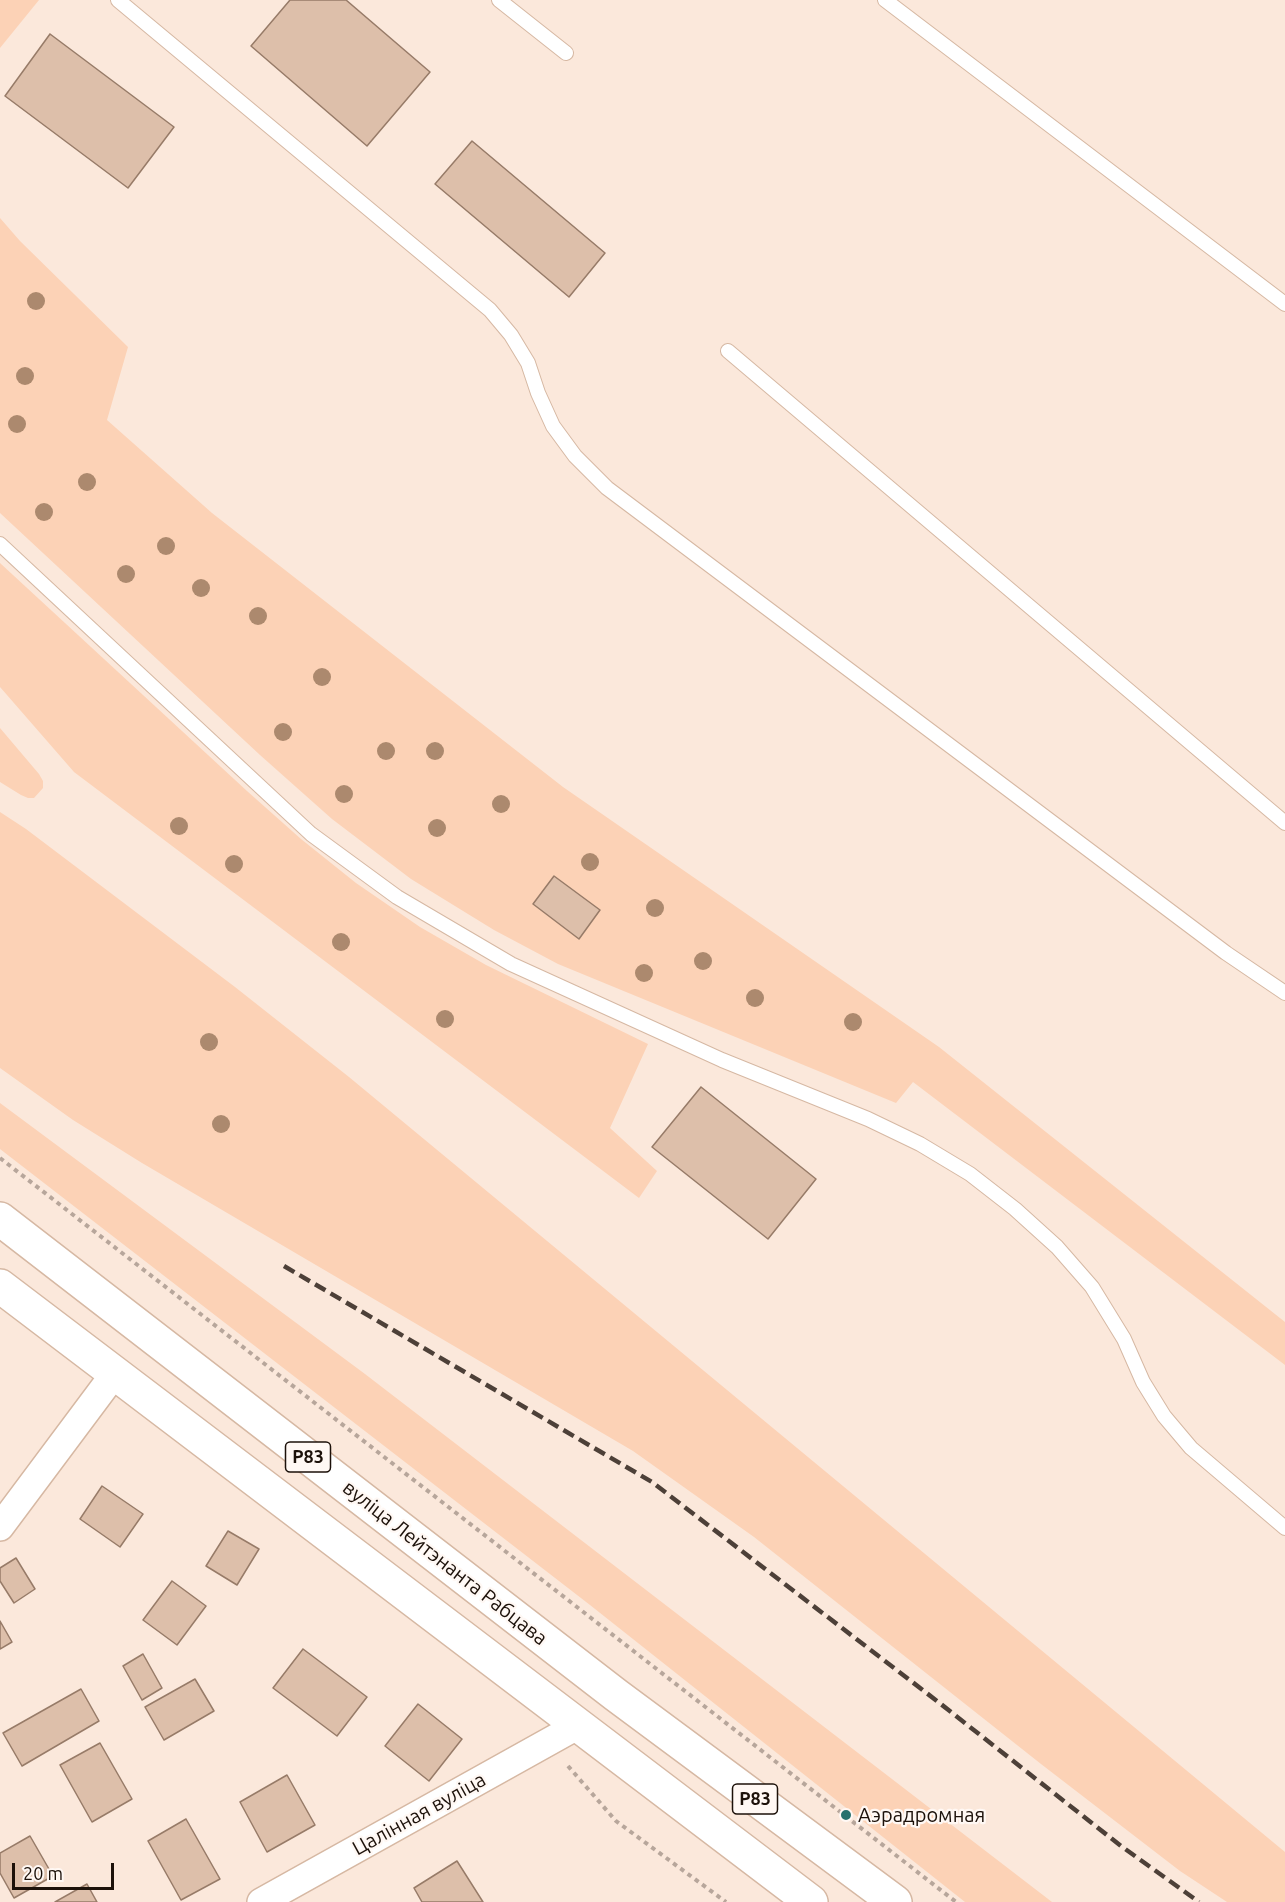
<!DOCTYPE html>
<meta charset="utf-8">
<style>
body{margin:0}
#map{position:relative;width:1285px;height:1902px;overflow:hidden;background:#fbe8db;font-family:Ubuntu,sans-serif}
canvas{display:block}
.scale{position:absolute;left:12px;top:1863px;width:102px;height:27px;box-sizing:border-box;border:3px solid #1c110a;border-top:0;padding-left:8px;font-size:18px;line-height:21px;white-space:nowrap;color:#1c110a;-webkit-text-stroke:4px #fff8f4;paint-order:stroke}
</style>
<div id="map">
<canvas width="1285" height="1902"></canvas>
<div class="scale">20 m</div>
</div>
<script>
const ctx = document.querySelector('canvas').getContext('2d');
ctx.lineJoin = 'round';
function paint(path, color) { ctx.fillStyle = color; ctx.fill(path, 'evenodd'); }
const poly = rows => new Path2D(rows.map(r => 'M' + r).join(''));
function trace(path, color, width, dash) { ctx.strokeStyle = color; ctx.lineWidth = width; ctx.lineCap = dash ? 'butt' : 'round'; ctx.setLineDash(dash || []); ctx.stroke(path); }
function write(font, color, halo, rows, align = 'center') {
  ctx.font = font + ' Ubuntu,sans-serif'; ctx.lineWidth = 4.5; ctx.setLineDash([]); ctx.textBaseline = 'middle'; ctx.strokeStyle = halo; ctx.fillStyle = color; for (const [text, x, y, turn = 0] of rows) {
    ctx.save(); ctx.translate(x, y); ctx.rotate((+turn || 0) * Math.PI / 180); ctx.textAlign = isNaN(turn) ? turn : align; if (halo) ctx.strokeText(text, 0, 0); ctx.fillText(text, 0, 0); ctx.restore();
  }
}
paint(poly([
 [0,0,39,0,0,48],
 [0,218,20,241,128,347,107,420,212,513,563,787,939,1047,1285,1322,1285,1365,913,1082,896,1103,558,964,494,930,411,879,332,819,260,755,0,513],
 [0,563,247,791,301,839,356,883,420,927,486,965,648,1044,610,1128,657,1171,639,1198,74,772,0,687],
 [0,728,39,774,43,781,43,788,34,798,28,798,21,795,0,782],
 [0,812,26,829,235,987,349,1077,1285,1852,1285,1902,1227,1902,1180,1871,1041,1764,754,1537,633,1451,142,1163,73,1120,0,1068],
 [0,1103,365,1374,1052,1902,965,1902,590,1605,0,1149]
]), '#fcd2b6');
const building = poly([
 [290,0,346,0,430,72,367,146,251,46,290,0],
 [50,34,174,127,128,188,5,96,50,34],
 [472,141,605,253,569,297,435,184,472,141],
 [554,876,600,910,579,939,533,904,554,876],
 [701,1087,816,1179,768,1239,652,1147,701,1087],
 [102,1486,143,1514,120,1547,80,1519,102,1486],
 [228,1531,259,1549,237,1585,206,1566,228,1531],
 [16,1558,35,1589,14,1603,0,1581,0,1568,16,1558],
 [172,1581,206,1606,177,1645,143,1620,172,1581],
 [0,1621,12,1642,0,1649,0,1621],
 [303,1649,367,1697,337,1736,273,1688,303,1649],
 [143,1654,162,1688,142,1700,123,1666,143,1654],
 [195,1679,214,1711,164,1740,145,1707,195,1679],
 [81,1689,99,1721,22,1766,3,1733,81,1689],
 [418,1704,462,1739,429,1781,385,1746,418,1704],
 [100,1743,132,1799,92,1822,60,1765,100,1743],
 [287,1775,315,1825,267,1852,240,1802,287,1775],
 [186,1819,220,1879,181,1900,148,1841,186,1819],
 [30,1836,53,1876,14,1898,0,1873,0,1853,30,1836],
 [457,1861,483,1902,422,1902,414,1888,457,1861],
 [87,1884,97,1902,55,1902,87,1884]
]);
paint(building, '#ddbfaa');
trace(building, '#977b68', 1.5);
const service = poly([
 [118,0,490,310,511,335,528,363,538,393,553,426,575,456,607,488,1226,953,1285,993],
 [499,0,566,53],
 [885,0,1285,304],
 [728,351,1285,823],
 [0,544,311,834,397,897,511,964,722,1060,868,1119,920,1144,970,1174,1015,1209,1057,1247,1092,1287,1124,1339,1143,1382,1164,1416,1191,1448,1285,1528]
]);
const minor = poly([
 [0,1527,115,1373],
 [261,1902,577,1726]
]);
const trunk = poly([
 [0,1219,616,1695,895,1902],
 [0,1286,811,1902]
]);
trace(service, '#d6b8a3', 16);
trace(minor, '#d6b8a3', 30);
trace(trunk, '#d6b8a3', 36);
trace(poly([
 [0,1158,956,1902],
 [568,1766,616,1821,726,1902]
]), '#b7a69b', 4, [4.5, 4.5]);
trace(service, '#fff', 14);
trace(minor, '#fff', 27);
trace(trunk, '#fff', 33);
trace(poly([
 [284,1266,652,1482,937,1701,1121,1846,1199,1902]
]), '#4d4038', 4.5, [12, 6]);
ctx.fillStyle = '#ac896e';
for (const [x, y] of [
 [36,301],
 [25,376],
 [17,424],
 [87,482],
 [44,512],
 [166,546],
 [126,574],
 [201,588],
 [258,616],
 [322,677],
 [283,732],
 [386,751],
 [435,751],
 [344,794],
 [501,804],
 [179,826],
 [437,828],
 [590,862],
 [234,864],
 [655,908],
 [341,942],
 [703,961],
 [644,973],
 [755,998],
 [445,1019],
 [853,1022],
 [209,1042],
 [221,1124]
]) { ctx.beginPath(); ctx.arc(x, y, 9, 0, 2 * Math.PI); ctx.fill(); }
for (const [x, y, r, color] of [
 [846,1815,6,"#27716d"]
]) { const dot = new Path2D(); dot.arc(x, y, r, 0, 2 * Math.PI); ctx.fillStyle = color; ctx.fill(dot); trace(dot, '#fff8f4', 2); }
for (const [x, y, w] of [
 [308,1457,45],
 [755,1799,45]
]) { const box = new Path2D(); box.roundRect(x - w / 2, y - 15, w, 30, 4.5); ctx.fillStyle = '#fff8f4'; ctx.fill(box); trace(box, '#1c110a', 1.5); }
write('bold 18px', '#1c110a', null, [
 ["Р83",308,1457],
 ["Р83",755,1799]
]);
write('20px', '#1c110a', '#fff8f4', [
 ["вуліца Лейтэнанта Рабцава",445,1563,38],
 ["Цалінная вуліца",419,1814,-29]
]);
write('20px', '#1c110a', '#fff8f4', [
 ["Аэрадромная",858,1815]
], 'left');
</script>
